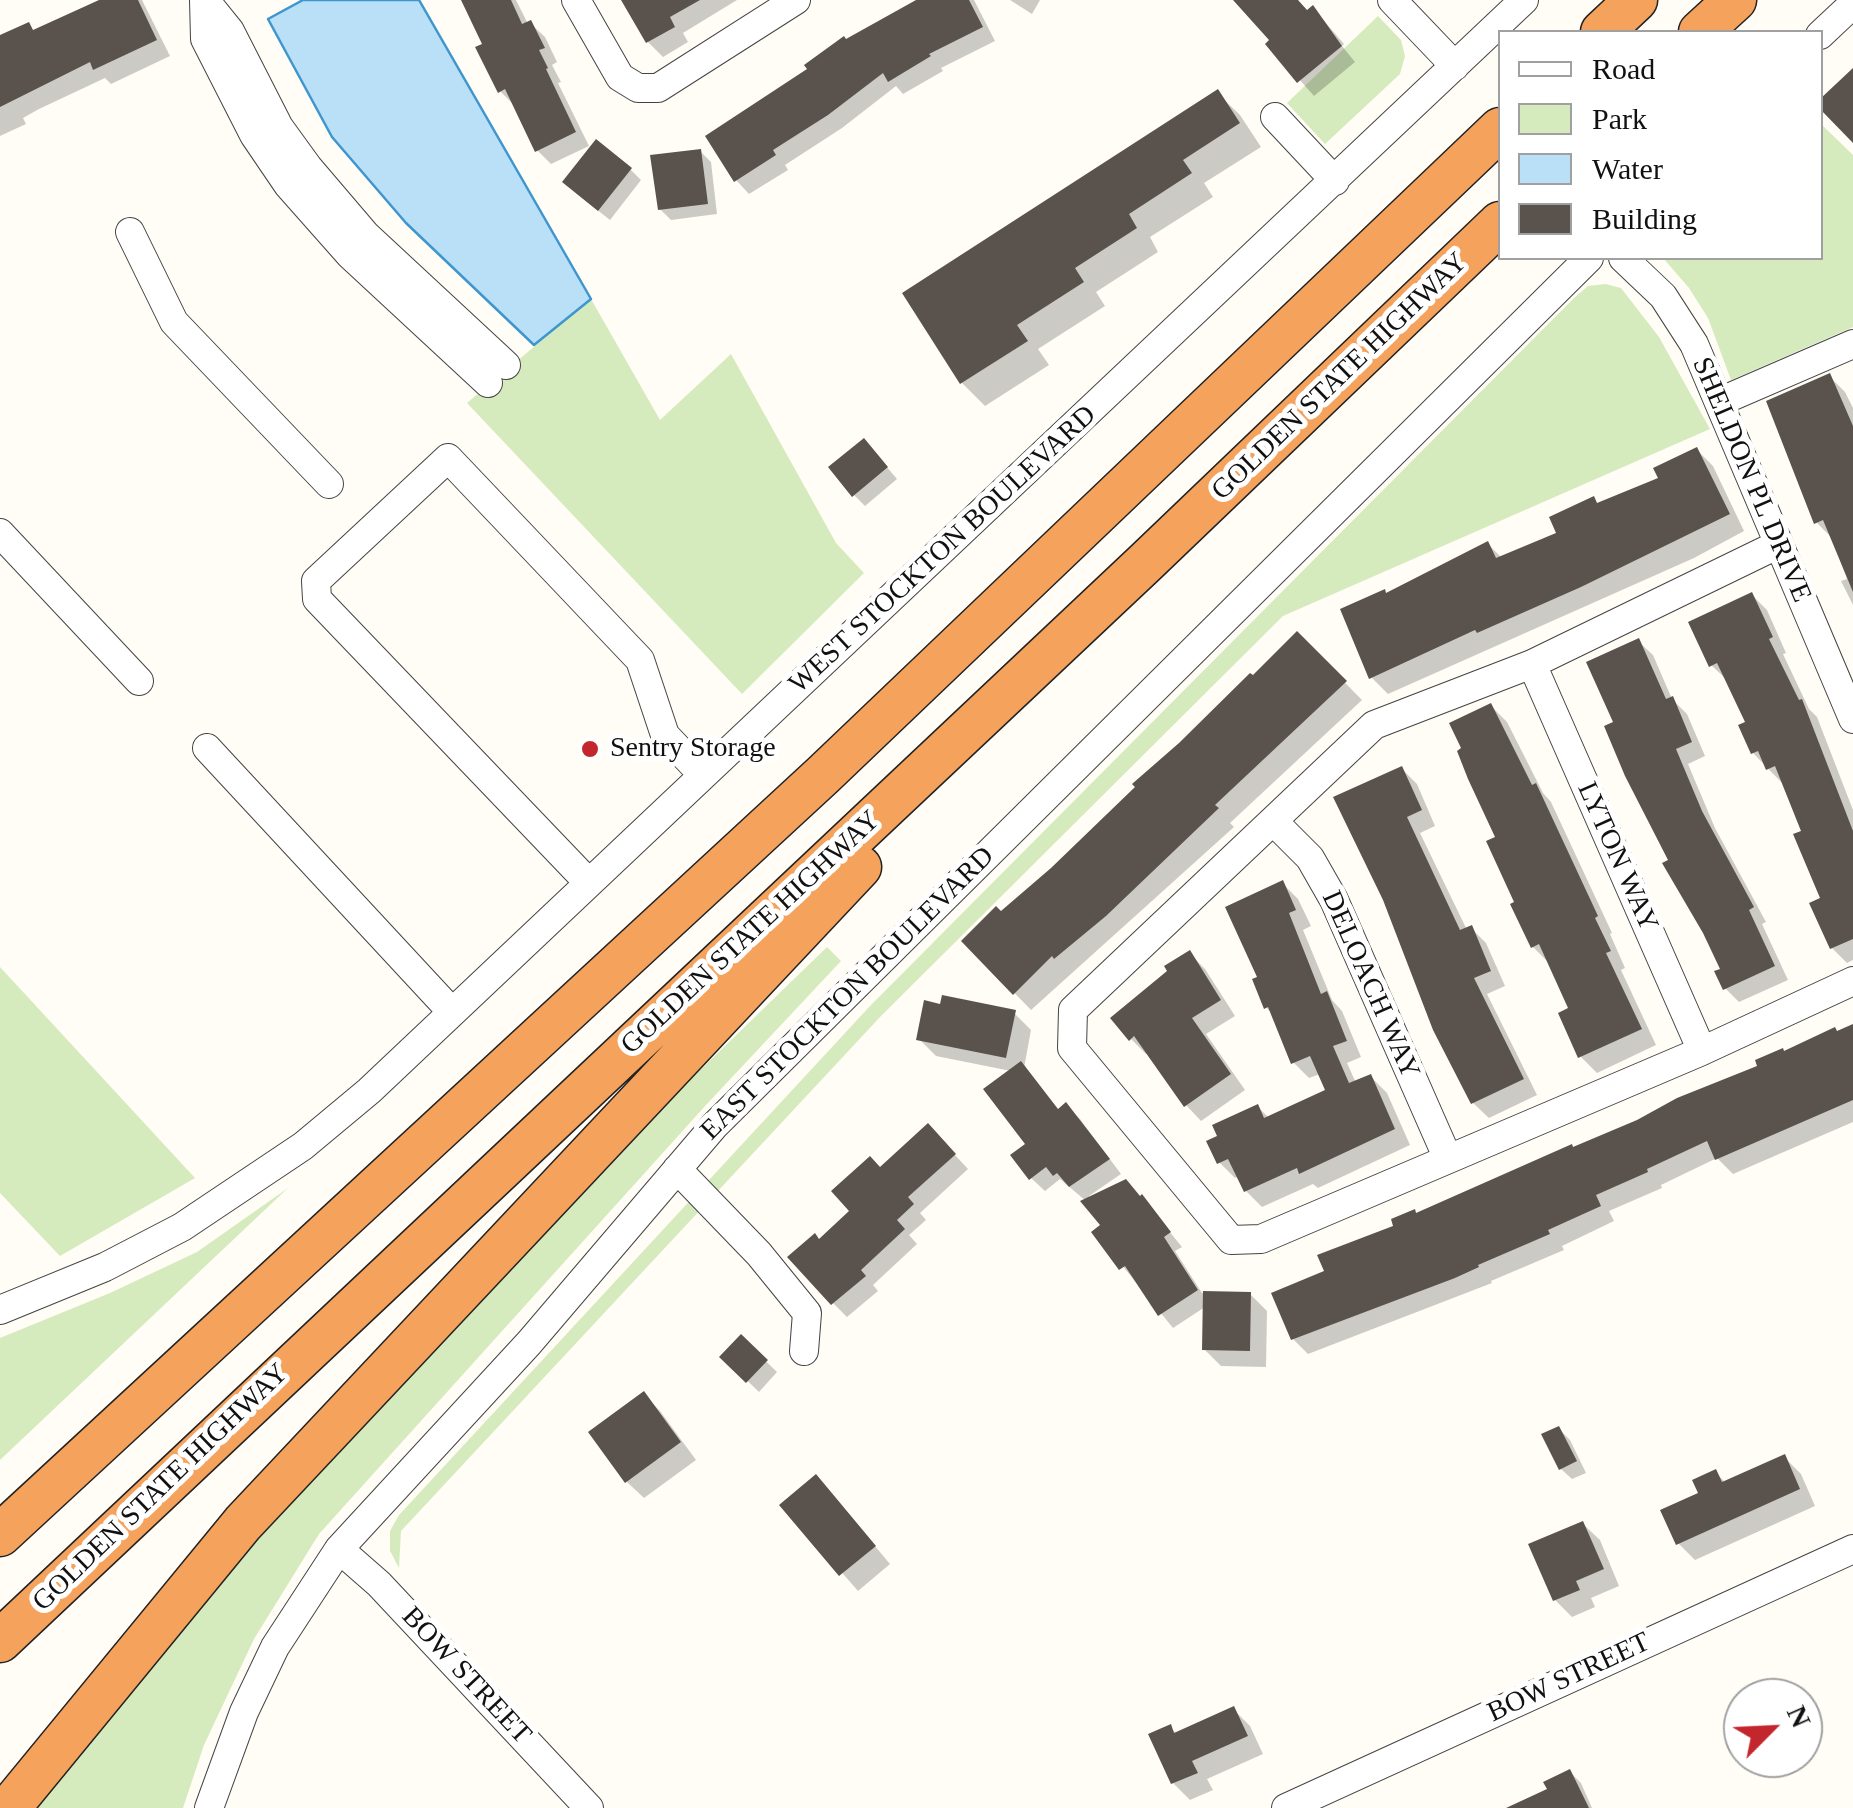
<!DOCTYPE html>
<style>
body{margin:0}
#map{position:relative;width:1853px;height:1808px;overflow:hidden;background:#fffdf5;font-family:"Times New Roman",serif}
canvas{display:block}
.legend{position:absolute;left:1498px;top:30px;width:325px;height:230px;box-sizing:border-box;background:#fff;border:2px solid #a0a0a0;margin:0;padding:12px 18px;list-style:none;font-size:30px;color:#111}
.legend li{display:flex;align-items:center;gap:20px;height:50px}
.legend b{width:50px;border:2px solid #a0a0a0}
.north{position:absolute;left:1723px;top:1678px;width:100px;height:100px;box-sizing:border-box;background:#fff;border:2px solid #a0a0a0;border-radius:50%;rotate:66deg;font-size:28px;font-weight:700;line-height:40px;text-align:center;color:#111}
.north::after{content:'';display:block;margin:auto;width:35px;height:45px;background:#c4262e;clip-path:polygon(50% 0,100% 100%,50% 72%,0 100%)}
</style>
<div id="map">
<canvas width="1853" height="1808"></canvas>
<ul class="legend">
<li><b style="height:12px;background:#fff"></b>Road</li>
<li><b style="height:28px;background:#d5ebbd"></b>Park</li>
<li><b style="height:28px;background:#b9e0f7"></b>Water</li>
<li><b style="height:28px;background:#5a524d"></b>Building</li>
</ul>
<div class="north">N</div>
</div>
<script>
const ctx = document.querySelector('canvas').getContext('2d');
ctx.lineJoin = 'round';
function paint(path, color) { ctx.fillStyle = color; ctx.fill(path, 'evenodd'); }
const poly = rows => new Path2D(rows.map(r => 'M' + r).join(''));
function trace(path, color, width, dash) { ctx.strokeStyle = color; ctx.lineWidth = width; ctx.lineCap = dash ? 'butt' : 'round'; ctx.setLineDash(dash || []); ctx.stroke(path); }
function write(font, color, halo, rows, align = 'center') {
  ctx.font = font + ' "Times New Roman",serif'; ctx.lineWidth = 10; ctx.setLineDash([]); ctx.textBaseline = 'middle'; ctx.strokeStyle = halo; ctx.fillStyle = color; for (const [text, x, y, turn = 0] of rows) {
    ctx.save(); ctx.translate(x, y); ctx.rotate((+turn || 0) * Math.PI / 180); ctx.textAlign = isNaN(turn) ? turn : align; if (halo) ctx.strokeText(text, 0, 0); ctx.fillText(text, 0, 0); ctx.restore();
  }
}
paint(poly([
 [1378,16,1401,40,1405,56,1400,74,1325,144,1287,103],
 [1821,124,1853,155,1853,327,1731,380,1708,318,1689,288,1663,258,1820,258],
 [1606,284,1621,288,1659,337,1710,429,1283,616,881,1016,401,1531,399,1568,390,1551,390,1531,399,1515,870,1006,1574,298,1588,286],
 [591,299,660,420,731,354,836,543,864,573,742,694,467,403],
 [827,947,841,961,706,1105,319,1534,254,1639,204,1745,183,1808,30,1808,184,1616,525,1240],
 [0,967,195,1178,60,1256,0,1193],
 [288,1188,0,1460,0,1338,110,1293,197,1252]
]), '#d5ebbd');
const water = poly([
 [303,0,419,0,591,299,534,345,406,223,332,137,268,19,303,0]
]);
paint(water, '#b9e0f7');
trace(water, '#3f96cf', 2.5);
paint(poly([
 [105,0,142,0,170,56,111,84,105,78,39,109,23,118,26,124,0,136,0,43,35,32],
 [464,0,516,0,528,24,530,23,545,37,557,62,552,65,561,82,558,83,589,146,551,164,537,150,514,105,500,91,485,45],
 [624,0,737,0,683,33,688,42,663,57,648,42],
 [918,0,974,0,995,41,941,68,943,71,903,94,896,86,842,128,785,165,788,170,749,194,736,180,810,70],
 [1010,0,1040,0,1032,14],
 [1236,0,1297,0,1308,12,1313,8,1344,44,1342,46,1355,62,1314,96,1268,44,1273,41],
 [1217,93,1240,115,1261,147,1204,183,1213,197,1150,237,1158,252,1096,292,1105,306,1038,349,1049,365,985,406,962,383,905,294],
 [700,151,711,162,717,214,671,220,660,209],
 [630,169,641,180,610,220,576,193],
 [1829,376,1845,392,1853,408,1853,605,1841,581,1847,579,1832,538,1816,522],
 [1697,450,1713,466,1744,531,1694,558,1388,694,1372,678,1387,595,1488,544,1502,558,1560,534,1593,499,1599,505,1661,480],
 [874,452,897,479,865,506,854,495],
 [1752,595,1767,610,1786,653,1783,654,1809,709,1817,717,1853,810,1853,960,1847,963,1832,948,1823,900,1804,832,1783,784,1753,753,1748,724,1727,680,1711,665],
 [1297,634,1362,700,1230,823,1234,827,1031,1010,964,941,1053,870],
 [1638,641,1653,655,1672,699,1687,714,1705,756,1688,764,1715,828,1766,922,1762,924,1788,980,1739,1002,1725,988,1723,970,1671,861,1616,723],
 [1491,706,1507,722,1543,793,1551,802,1612,933,1610,934,1625,968,1621,970,1656,1045,1597,1073,1581,1057,1572,1009,1549,963,1533,947,1498,838],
 [1402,769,1417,784,1435,826,1420,833,1467,930,1471,928,1486,943,1505,986,1487,994,1537,1095,1489,1118,1473,1103,1386,899],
 [1282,883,1298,899,1311,926,1303,930,1332,1000,1342,1011,1361,1057,1347,1063,1356,1083,1371,1077,1387,1093,1410,1145,1318,1188,1313,1184,1262,1207,1246,1191,1239,1176,1235,1178,1219,1162,1258,1107,1269,1118,1328,1091,1320,1074,1309,1078,1293,1062,1273,1015,1266,1007,1260,979],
 [1189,953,1205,969,1235,1016,1206,1034,1245,1090,1201,1121,1186,1105,1149,1052,1146,1054,1131,1039],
 [1014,1013,1031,1030,1024,1068,1059,1111,1066,1106,1080,1119,1121,1174,1089,1196,1090,1199,1142,1198,1182,1247,1175,1251,1202,1293,1250,1294,1267,1311,1266,1367,1221,1366,1204,1349,1205,1307,1173,1328,1095,1232,1104,1226,1086,1201,1060,1179,1045,1191,1031,1178,1028,1144,1011,1071,936,1056,919,1039],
 [1853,1025,1853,1122,1733,1174,1717,1158,1661,1185,1662,1188,1609,1211,1614,1221,1562,1246,1564,1250,1491,1281,1492,1283,1308,1354,1293,1339,1327,1272,1418,1215,1574,1150],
 [942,1141,968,1169,920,1213,926,1220,909,1235,917,1244,873,1285,878,1291,847,1317,833,1303,819,1242,853,1211],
 [741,1337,777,1372,759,1392,723,1357],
 [643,1394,660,1411,696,1460,644,1498,627,1482,591,1433],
 [1559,1429,1570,1440,1586,1473,1572,1479,1561,1469],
 [1784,1457,1801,1474,1815,1506,1695,1560,1678,1543,1715,1472,1726,1483],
 [832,1495,890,1564,858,1591,783,1505],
 [1583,1524,1600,1540,1619,1586,1591,1598,1595,1607,1572,1617,1555,1600],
 [1233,1709,1250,1726,1263,1754,1207,1779,1213,1790,1190,1800,1173,1783,1170,1727,1177,1734],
 [1570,1772,1581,1783,1592,1808,1525,1808]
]), '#0003');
paint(poly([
 [99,0,138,0,157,40,93,70,90,62,0,107,0,35,29,22,33,30],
 [461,0,511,0,522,24,531,20,545,48,539,50,548,68,546,69,576,132,535,152,505,89,498,93,475,47,482,44],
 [621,0,700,0,670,17,675,27,646,43],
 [916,0,969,0,983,27,929,54,931,56,888,82,883,73,828,115,773,150,776,155,734,182,705,136,807,69,804,65,844,36,846,39],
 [1233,0,1298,0,1307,10,1313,5,1342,46,1297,83,1265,44,1269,40],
 [1853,68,1853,143,1820,109,1820,99],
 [1218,89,1240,123,1183,160,1192,173,1129,214,1137,228,1075,268,1084,282,1017,325,1028,341,960,384,902,293],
 [596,139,632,168,598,211,562,182],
 [701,149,708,204,658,210,650,155],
 [1830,373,1853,426,1853,592,1823,520,1814,524,1766,401],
 [864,438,888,467,852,497,828,467],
 [1697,447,1730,514,1581,587,1477,633,1475,630,1369,679,1340,609,1385,589,1386,593,1488,541,1496,558,1556,533,1549,517,1594,496,1597,503,1658,478,1653,468],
 [1752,592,1773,637,1769,639,1799,700,1802,699,1853,831,1853,939,1830,949,1809,903,1820,898,1793,834,1801,831,1775,766,1766,770,1758,751,1751,754,1738,725,1745,722,1717,663,1709,667,1688,622],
 [1297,631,1347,681,1215,805,1219,808,1106,916,1054,959,1052,956,1013,995,961,941,996,906,1001,911,1051,868,1135,787,1132,784,1179,743,1250,673,1253,675],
 [1639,638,1666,699,1673,696,1692,742,1676,749,1702,811,1754,907,1749,910,1775,966,1723,990,1714,971,1720,969,1703,933,1662,863,1668,860,1625,776,1604,726,1613,722,1586,662],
 [1491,703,1532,785,1536,783,1598,916,1595,918,1611,951,1606,953,1642,1029,1578,1058,1558,1013,1568,1008,1539,944,1531,948,1510,904,1514,902,1486,841,1495,837,1468,779,1457,751,1461,748,1449,723],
 [1402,766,1422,810,1407,817,1460,930,1472,925,1491,971,1474,978,1524,1079,1471,1104,1433,1030,1383,900,1333,797],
 [1283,880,1296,910,1289,913,1321,994,1327,991,1347,1041,1333,1046,1349,1083,1371,1074,1395,1129,1299,1174,1297,1168,1244,1192,1228,1159,1217,1164,1206,1141,1217,1136,1212,1125,1258,1104,1264,1118,1325,1090,1310,1056,1291,1064,1268,1007,1264,1009,1252,979,1257,977,1225,907],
 [1190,950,1221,1000,1192,1018,1231,1074,1184,1107,1134,1036,1129,1041,1110,1018,1167,971,1164,966],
 [942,995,1016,1010,1006,1058,916,1040,924,1000,940,1004],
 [1853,1024,1853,1100,1715,1160,1707,1141,1647,1169,1648,1172,1596,1195,1601,1206,1548,1230,1550,1234,1478,1265,1479,1267,1455,1278,1291,1340,1271,1293,1324,1271,1317,1255,1393,1226,1391,1219,1415,1209,1416,1213,1572,1144,1573,1147,1637,1120,1677,1098,1757,1066,1755,1060,1783,1048,1784,1051,1835,1027,1837,1031],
 [1021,1061,1058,1109,1066,1102,1110,1159,1069,1187,1057,1173,1053,1176,1046,1167,1029,1180,1010,1155,1025,1144,983,1089],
 [928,1123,956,1154,908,1197,914,1204,897,1220,905,1229,861,1270,866,1276,831,1305,787,1257,815,1233,819,1239,849,1211,831,1191,870,1156,880,1167],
 [1126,1179,1140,1196,1142,1194,1171,1232,1164,1237,1198,1290,1158,1316,1125,1266,1119,1270,1091,1232,1100,1225,1080,1201],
 [1203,1291,1251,1292,1250,1351,1202,1350],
 [741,1334,768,1360,746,1383,719,1357],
 [644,1391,681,1442,625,1483,588,1432],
 [1559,1426,1577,1461,1559,1470,1541,1434],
 [1785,1454,1800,1489,1676,1545,1660,1510,1698,1493,1692,1480,1716,1469,1722,1482],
 [816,1474,876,1546,839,1576,779,1505],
 [1583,1521,1604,1569,1576,1581,1580,1590,1553,1601,1528,1544],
 [1234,1706,1248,1736,1192,1761,1198,1773,1171,1784,1148,1734,1171,1724,1174,1733],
 [1570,1769,1589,1808,1506,1808,1547,1789,1543,1782]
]), '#5a524d');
const minor = poly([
 [204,0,205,39,254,135,288,185,350,255,488,383],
 [205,0,230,31,279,127,308,167,366,235,506,365],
 [576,0,620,77,638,88,658,88,796,0],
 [1392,0,1455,66],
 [1820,35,1853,4],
 [1275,117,1335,181],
 [130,232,174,322,329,484],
 [1623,258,1663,296,1694,344,1853,719],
 [1719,402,1853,344],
 [0,533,139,681],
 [1779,544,1532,664,1374,725,1073,1010,1072,1048,1231,1240,1261,1239,1702,1051,1853,981],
 [1532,664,1702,1051],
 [207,748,452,1012],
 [1274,822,1310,858,1334,900,1448,1159],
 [589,883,317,599,316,581,448,458,640,660,665,735,703,775],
 [677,1169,759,1254,807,1313,804,1351],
 [0,1310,105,1267,182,1227,303,1146,369,1091,1524,0],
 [339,1549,379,1584,589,1808],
 [209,1808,244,1712,275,1647,339,1549,529,1343,715,1125,1589,258],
 [1286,1808,1853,1549]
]);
const highway = poly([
 [1602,32,1636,0],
 [1700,32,1735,0],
 [0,1535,823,775,1500,129],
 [0,1641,1146,562,1500,223],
 [9,1808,243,1523,860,867]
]);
trace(minor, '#444', 30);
trace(highway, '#222', 45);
trace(minor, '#fff', 28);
trace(highway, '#f5a25d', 42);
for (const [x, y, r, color] of [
 [590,749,10,"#c4262e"]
]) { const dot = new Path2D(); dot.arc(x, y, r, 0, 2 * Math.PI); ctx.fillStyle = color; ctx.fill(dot); trace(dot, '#fff', 4); }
write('28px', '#111', '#fff', [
 ["GOLDEN STATE HIGHWAY",1340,377,-44],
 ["SHELDON PL DRIVE",1751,480,67],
 ["WEST STOCKTON BOULEVARD",943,550,-43],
 ["LYTON WAY",1617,857,66],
 ["GOLDEN STATE HIGHWAY",751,933,-43],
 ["DELOACH WAY",1370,985,66],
 ["EAST STOCKTON BOULEVARD",848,994,-45],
 ["GOLDEN STATE HIGHWAY",161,1488,-44],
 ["BOW STREET",466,1676,47],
 ["BOW STREET",1569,1678,-25]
]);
write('28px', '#111', '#fff', [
 ["Sentry Storage",610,749]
], 'left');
</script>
